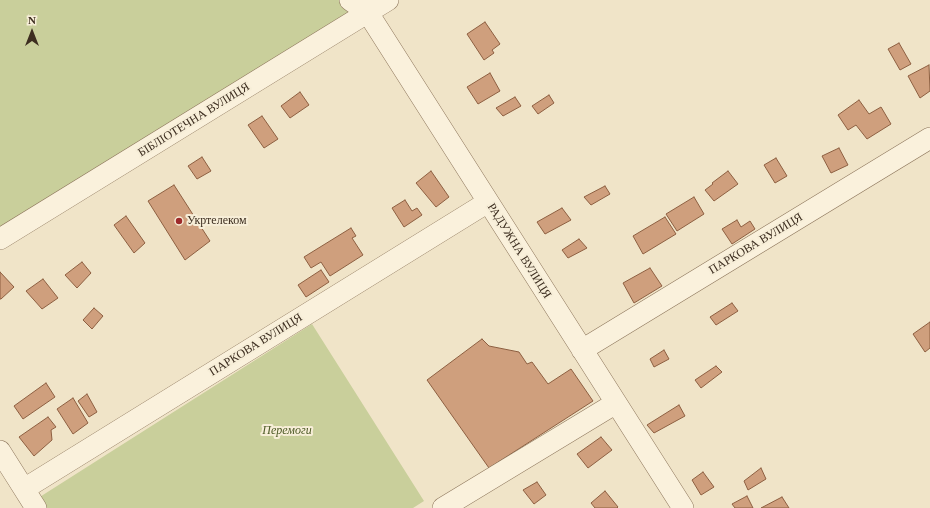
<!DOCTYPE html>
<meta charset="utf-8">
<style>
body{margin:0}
#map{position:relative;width:930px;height:508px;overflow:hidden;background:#f0e4c8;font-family:"Times New Roman",serif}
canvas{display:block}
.north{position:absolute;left:12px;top:12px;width:40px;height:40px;-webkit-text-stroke:3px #f7eed8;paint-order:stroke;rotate:0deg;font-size:11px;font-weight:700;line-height:16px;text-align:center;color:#3d2e20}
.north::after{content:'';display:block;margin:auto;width:14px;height:18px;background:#3d2e20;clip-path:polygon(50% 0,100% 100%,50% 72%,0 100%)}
</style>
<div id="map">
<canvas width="930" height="508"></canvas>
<div class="north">N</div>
</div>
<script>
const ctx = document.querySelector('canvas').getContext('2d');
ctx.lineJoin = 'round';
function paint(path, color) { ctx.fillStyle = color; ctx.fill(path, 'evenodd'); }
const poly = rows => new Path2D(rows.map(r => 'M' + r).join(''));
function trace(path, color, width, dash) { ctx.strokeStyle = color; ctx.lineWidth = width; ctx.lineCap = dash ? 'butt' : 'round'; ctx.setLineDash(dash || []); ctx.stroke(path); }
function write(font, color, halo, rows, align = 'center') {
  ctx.font = font + ' "Times New Roman",serif'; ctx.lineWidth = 4; ctx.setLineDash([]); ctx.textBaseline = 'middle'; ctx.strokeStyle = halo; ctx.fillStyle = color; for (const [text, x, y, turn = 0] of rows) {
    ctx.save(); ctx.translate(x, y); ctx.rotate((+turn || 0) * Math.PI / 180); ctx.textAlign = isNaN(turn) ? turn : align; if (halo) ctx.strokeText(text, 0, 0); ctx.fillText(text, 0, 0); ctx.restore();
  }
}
paint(poly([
 [0,0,350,0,368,13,0,239],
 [312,324,424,501,413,508,40,508,35,500]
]), '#c9cf9b');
const building = poly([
 [485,22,500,44,492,50,494,53,484,60,467,34,485,22],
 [899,43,911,64,900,70,888,49,899,43],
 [929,65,930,91,920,98,908,76,929,65],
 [490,73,500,91,478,104,467,87,490,73],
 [300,92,309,105,290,118,281,106,300,92],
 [549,95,554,103,538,114,532,106,549,95],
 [515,97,521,106,503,116,496,108,515,97],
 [859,100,869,114,881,107,891,124,867,139,856,125,848,130,838,115,859,100],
 [262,116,278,139,264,148,248,125,262,116],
 [839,148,848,165,831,173,822,156,839,148],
 [202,157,211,171,197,179,188,166,202,157],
 [776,158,787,176,775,183,764,165,776,158],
 [431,171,449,197,436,207,416,183,431,171],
 [728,171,738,184,714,201,705,190,713,184,712,183,728,171],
 [174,185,210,241,185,260,148,201,174,185],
 [605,186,610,194,591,205,584,197,605,186],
 [694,197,704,214,677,231,666,214,694,197],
 [405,200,412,211,417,208,422,215,404,227,392,208,405,200],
 [562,208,571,220,545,234,537,222,562,208],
 [126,216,145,243,134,253,114,225,126,216],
 [665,217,676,234,643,254,633,236,665,217],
 [737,220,741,227,750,221,755,229,732,244,722,229,737,220],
 [351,228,356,236,352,238,363,255,330,276,321,262,311,268,304,257,351,228],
 [579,239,587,248,568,258,562,250,579,239],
 [82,262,91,273,77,288,65,275,82,262],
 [650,268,662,286,634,303,623,283,650,268],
 [321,270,329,282,306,297,298,285,321,270],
 [0,272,14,287,1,299,0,299,0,272],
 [43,279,58,298,42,309,26,291,43,279],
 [732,303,738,311,716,325,710,317,732,303],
 [94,308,103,316,92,329,83,320,94,308],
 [930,322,930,348,925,352,913,334,930,322],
 [482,339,489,346,519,352,527,364,532,362,548,384,571,369,593,401,489,468,427,380,482,339],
 [664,350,669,359,654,367,650,359,664,350],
 [716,366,722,372,701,388,695,380,716,366],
 [46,383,55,397,23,419,14,406,46,383],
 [87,394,97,412,89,417,78,401,87,394],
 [73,398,88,423,73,434,57,409,73,398],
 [679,405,685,416,654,433,647,425,679,405],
 [48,417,56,427,51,430,52,440,34,456,19,437,48,417],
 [601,437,612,450,588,468,577,454,601,437],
 [761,468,766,479,748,490,744,481,761,468],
 [703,472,714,487,701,495,692,480,703,472],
 [537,482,546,495,534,504,523,490,537,482],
 [605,491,618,507,617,508,595,508,591,503,605,491],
 [747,496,753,508,735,508,732,504,747,496],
 [782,497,789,508,761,508,782,497]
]);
paint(building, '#cf9f7d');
trace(building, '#8d5f41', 1);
const minor = poly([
 [350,0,368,13,683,508],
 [0,239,388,0],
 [582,350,930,138],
 [0,451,36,508],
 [24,489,488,202],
 [443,508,616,403]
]);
trace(minor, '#8d765c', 22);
trace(minor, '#faf1dc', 21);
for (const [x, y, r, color] of [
 [179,221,4,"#9e2a2b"]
]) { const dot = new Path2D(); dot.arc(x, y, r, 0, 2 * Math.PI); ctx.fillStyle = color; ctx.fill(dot); trace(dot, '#f7eed8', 1.5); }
write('12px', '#3d2e20', '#f7eed8', [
 ["БІБЛІОТЕЧНА ВУЛИЦЯ",194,120,-32],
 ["ПАРКОВА ВУЛИЦЯ",756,244,-31],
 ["РАДУЖНА ВУЛИЦЯ",519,251,58],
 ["ПАРКОВА ВУЛИЦЯ",256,345,-32]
]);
write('12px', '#3d2e20', '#f7eed8', [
 ["Укртелеком",187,221]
], 'left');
write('italic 12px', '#4d5a26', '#f7eed8', [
 ["Перемоги",287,431]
]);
</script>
